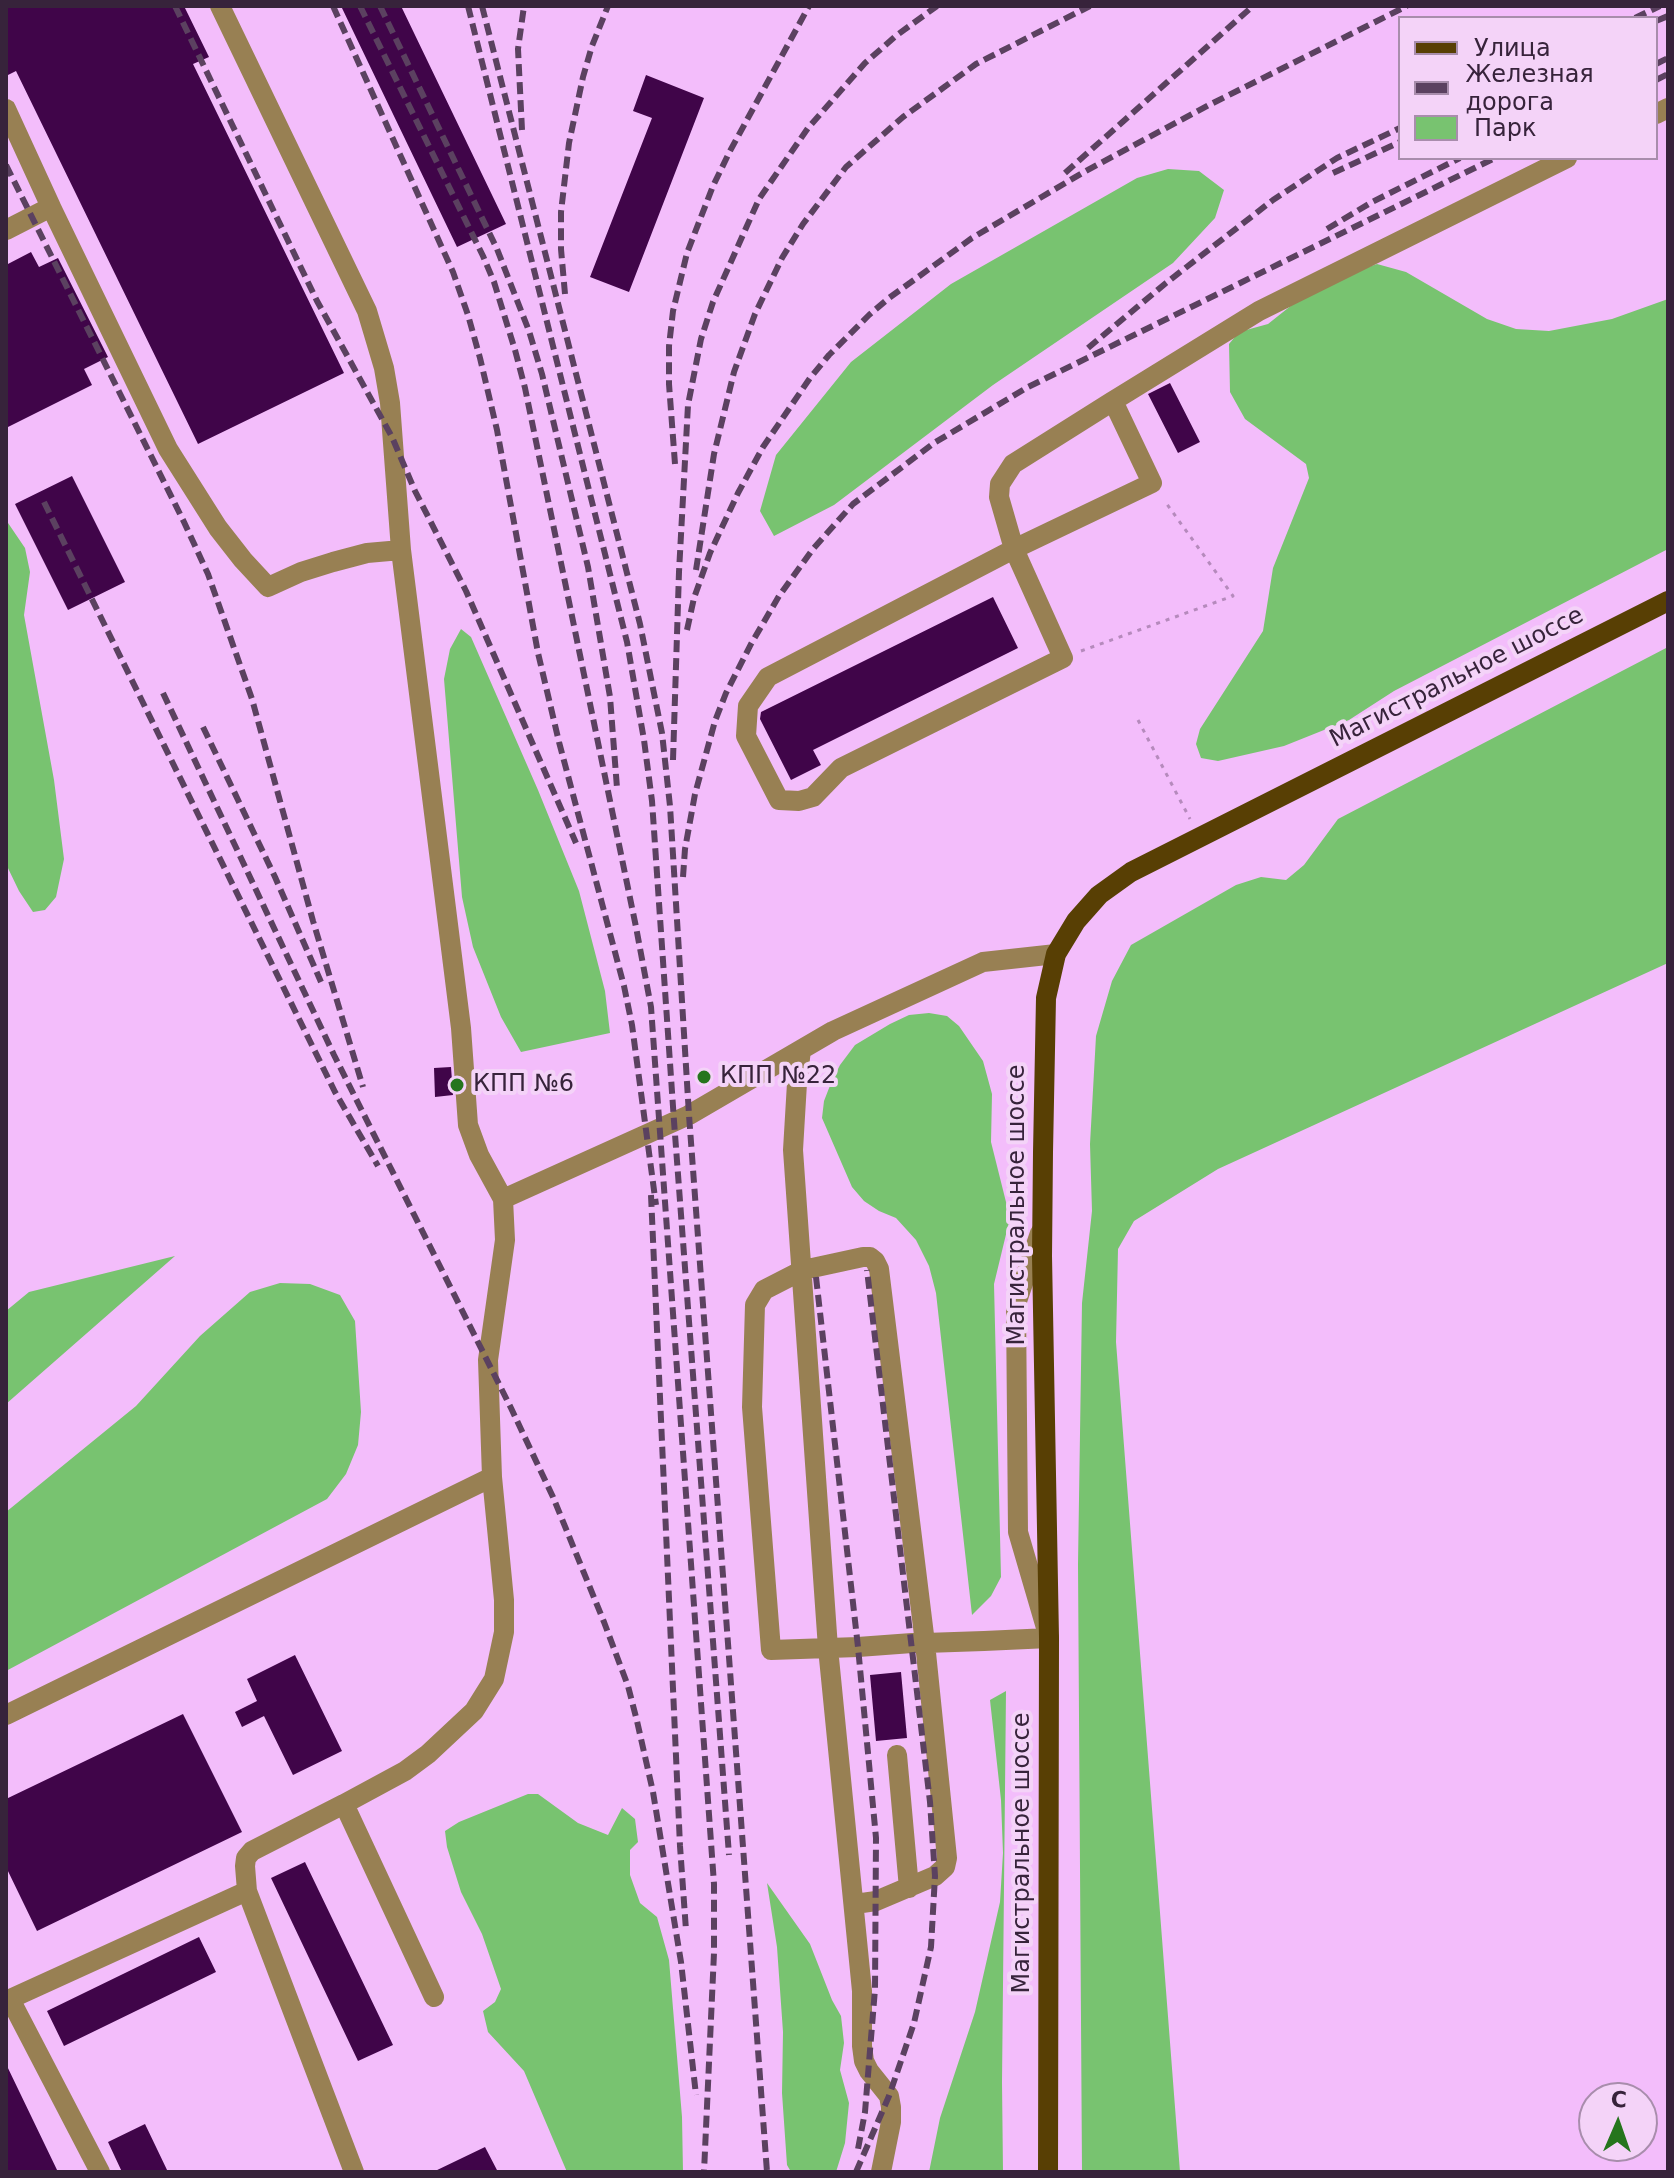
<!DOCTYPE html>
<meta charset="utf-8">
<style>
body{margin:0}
#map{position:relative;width:1674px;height:2178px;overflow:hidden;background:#f3bdfb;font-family:"DejaVu Sans",sans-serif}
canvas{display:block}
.frame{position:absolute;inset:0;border:8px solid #37233b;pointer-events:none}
.legend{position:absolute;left:1398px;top:16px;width:260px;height:144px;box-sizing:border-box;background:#f4d3f8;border:2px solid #a88dac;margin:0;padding:10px 14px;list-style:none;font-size:24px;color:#37233b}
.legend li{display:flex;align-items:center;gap:16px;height:40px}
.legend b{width:40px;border:2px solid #a88dac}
.north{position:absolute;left:1578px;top:2082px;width:80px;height:80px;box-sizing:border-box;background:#f4d3f8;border:2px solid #a88dac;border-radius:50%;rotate:2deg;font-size:22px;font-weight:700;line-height:32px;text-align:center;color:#37233b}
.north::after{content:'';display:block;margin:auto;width:28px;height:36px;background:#25751d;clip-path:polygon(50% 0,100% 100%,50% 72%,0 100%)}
</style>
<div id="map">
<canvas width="1674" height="2178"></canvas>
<div class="frame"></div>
<ul class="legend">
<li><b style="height:10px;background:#583f04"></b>Улица</li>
<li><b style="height:10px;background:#5b4160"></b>Железная дорога</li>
<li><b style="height:22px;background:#78c370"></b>Парк</li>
</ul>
<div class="north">С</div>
</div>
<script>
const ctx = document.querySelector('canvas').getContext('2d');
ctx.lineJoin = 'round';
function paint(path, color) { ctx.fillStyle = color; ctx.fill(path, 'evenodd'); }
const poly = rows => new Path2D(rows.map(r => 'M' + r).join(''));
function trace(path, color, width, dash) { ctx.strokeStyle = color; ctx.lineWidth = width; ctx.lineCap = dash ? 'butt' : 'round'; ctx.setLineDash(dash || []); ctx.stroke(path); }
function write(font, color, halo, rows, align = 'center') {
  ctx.font = font + ' "DejaVu Sans",sans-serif'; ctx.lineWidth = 8; ctx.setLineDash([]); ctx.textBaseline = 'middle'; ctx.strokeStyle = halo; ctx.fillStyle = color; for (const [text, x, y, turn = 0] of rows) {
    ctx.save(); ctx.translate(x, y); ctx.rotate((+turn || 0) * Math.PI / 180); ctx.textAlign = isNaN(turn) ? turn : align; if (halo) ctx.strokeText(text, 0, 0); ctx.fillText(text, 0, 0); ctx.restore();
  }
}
paint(poly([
 [1168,169,1199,171,1224,190,1215,218,1173,263,993,385,834,505,774,536,760,511,776,455,851,362,951,284,1137,178],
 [1377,264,1406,272,1487,319,1516,329,1549,331,1612,319,1668,299,1668,549,1394,691,1349,720,1284,746,1218,761,1201,758,1196,744,1200,729,1263,631,1273,568,1309,478,1306,464,1245,419,1230,392,1229,344,1239,332,1268,324,1317,285],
 [6,520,25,548,30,572,24,615,54,780,64,859,56,897,45,910,33,912,19,891,6,864],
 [461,629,471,637,538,790,579,891,605,991,610,1033,521,1052,501,1017,473,947,462,897,444,679,450,649],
 [1668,647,1668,963,1218,1169,1134,1221,1118,1249,1116,1342,1180,2172,1082,2172,1078,1564,1082,1303,1092,1211,1090,1144,1096,1036,1112,981,1131,945,1236,885,1261,877,1286,880,1304,865,1338,819],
 [929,1013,947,1016,959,1026,983,1061,992,1094,991,1142,1007,1206,1009,1222,994,1284,1001,1577,991,1596,972,1615,936,1293,929,1266,916,1240,896,1218,879,1211,864,1201,852,1187,822,1118,824,1101,831,1083,840,1065,855,1045,890,1024,909,1015],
 [175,1256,6,1404,6,1311,29,1292],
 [280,1283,310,1284,340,1295,355,1321,361,1412,358,1445,346,1474,327,1499,6,1671,6,1512,136,1406,200,1336,250,1292],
 [1006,1691,1002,2082,1003,2172,929,2172,940,2118,975,2012,1000,1902,1003,1853,1001,1800,990,1700],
 [528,1794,538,1794,578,1823,608,1835,622,1808,635,1819,638,1842,630,1850,630,1875,640,1903,657,1917,669,1960,682,2117,683,2172,567,2172,524,2071,488,2032,483,2011,495,2002,501,1989,482,1934,461,1892,447,1847,445,1831,459,1822],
 [767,1883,810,1944,832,2000,841,2016,844,2043,840,2070,849,2103,845,2143,836,2172,791,2172,787,2165,782,2093,783,2032,777,1947]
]), '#78c370');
paint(poly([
 [6,6,184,6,209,57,193,64,344,373,198,444,16,71,6,76],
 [341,6,401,6,506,224,457,247],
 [646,75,704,98,629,292,590,277,652,118,633,111],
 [31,252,39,267,58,258,108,357,84,369,92,385,6,428,6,265],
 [1170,383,1200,442,1178,453,1148,394],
 [72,476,125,582,68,610,15,504],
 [993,597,1018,648,813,750,821,765,791,780,760,719,761,712],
 [451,1067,453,1095,435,1097,434,1068],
 [295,1655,342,1751,293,1775,264,1716,242,1727,235,1712,257,1701,247,1679],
 [901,1672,907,1738,876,1741,870,1675],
 [183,1714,242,1832,37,1931,6,1867,6,1799],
 [305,1862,393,2045,358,2061,271,1878],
 [199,1937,216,1972,64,2046,47,2011],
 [6,2064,58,2172,6,2172],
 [145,2124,168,2172,122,2172,108,2142],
 [485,2147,498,2172,433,2172]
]), '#400549');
trace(poly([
 [1081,651,1233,596,1164,500],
 [1138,720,1190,819]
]), '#b58abc', 3, [4, 6]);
trace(poly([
 [220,6,367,311,384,368,390,403,401,550,461,1028,468,1125,479,1155,503,1199,689,1115,833,1031,983,962,1056,954],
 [6,109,51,207],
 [1656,114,1668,108],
 [6,230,51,207,168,449,218,528,243,560,268,587,301,572,333,562,367,553,401,550],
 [1113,401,1013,464,1000,484,999,497,1014,549,1063,658,841,768,813,797,799,801,779,800,746,736,748,706,768,677,1014,549,1152,483,1113,401,1259,311,1567,158],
 [801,1050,797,1083,793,1150,828,1648,862,1991,862,2046,864,2061,869,2071,889,2096,891,2107,891,2122,881,2172],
 [6,1715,492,1477],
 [897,1755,909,1888],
 [344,1804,434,1997],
 [855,1904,876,1901,935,1876,945,1867,947,1858,925,1643,879,1269,875,1261,870,1257,863,1257,803,1270,764,1290,755,1305,752,1407,771,1650,858,1647,912,1643,925,1643,984,1641,1049,1638,1018,1532,1016,1304,1040,1233],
 [100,2172,10,1999,247,1891],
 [354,2172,247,1891,245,1866,246,1858,252,1851,344,1804,405,1771,428,1754,474,1711,494,1679,504,1632,504,1600,492,1477,488,1360,505,1240,503,1199]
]), '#988053', 20);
trace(poly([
 [1048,2172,1049,1638,1042,1256,1043,1152,1046,998,1056,954,1076,921,1099,895,1131,872,1668,601]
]), '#583f04', 20);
trace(poly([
 [175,6,317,301,392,437,415,491,466,591,576,843],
 [333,6,453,272,468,315,480,358,497,430,538,653,559,742,624,986,632,1025,656,1205],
 [360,6,483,256,494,282,515,350,525,388,636,927,651,1007,714,1884,714,1953,704,2172],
 [380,6,497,249,529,331,542,374,588,567,610,697,617,788],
 [468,6,627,642,644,740,652,801,674,1121,729,1855],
 [482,6,640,624,662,733,670,806,689,1115,767,2172],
 [1635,18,1660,6],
 [1656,21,1668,16],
 [1656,64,1668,58],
 [1656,80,1668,74],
 [522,130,518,49,524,6],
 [6,165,184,522,208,574,252,699,313,921,363,1087],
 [1065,173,1253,6],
 [1333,173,1400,142],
 [1327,229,1372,202,1460,158],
 [565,294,561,249,561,212,569,143,583,77,592,46,608,6],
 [1088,348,1166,283,1273,200,1337,158,1400,128],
 [675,464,669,384,669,346,673,311,687,253,713,186,730,151,809,6],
 [44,502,335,1092,378,1166],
 [696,570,714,454,734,372,755,314,782,258,803,224,846,167,903,117,976,64,1090,6],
 [687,630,694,598,710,553,738,493,763,447,810,378,829,355,869,315,889,298,972,238,1084,172,1209,105,1407,6],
 [163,693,334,1055,511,1408,553,1497,604,1622,628,1686,637,1721,653,1792,681,1962,696,2095],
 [203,727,275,877,321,982],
 [673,760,679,572,688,405,701,339,713,302,759,199,808,128,865,63,897,35,937,6],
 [683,877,685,849,695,794,715,721,726,693,751,644,779,596,813,549,853,504,934,443,1028,387,1495,158],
 [651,1195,680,1846,686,1930],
 [816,1277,858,1647,876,1838,875,1989,865,2112,858,2149],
 [856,2172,889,2096,914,2023,931,1947,935,1876,930,1802,867,1270]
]), '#5b4160', 6, [12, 6]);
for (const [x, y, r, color] of [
 [704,1077,8,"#25751d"],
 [457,1085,8,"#25751d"]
]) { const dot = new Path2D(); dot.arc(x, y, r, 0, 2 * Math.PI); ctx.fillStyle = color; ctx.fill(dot); trace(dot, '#f4d3f8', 3); }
write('24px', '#37233b', '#f4d3f8', [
 ["Магистральное шоссе",1457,678,-27],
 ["Магистральное шоссе",1018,1205,-90],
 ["Магистральное шоссе",1023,1853,-90]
]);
write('24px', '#37233b', '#f4d3f8', [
 ["КПП №22",720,1077],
 ["КПП №6",473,1085]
], 'left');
</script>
